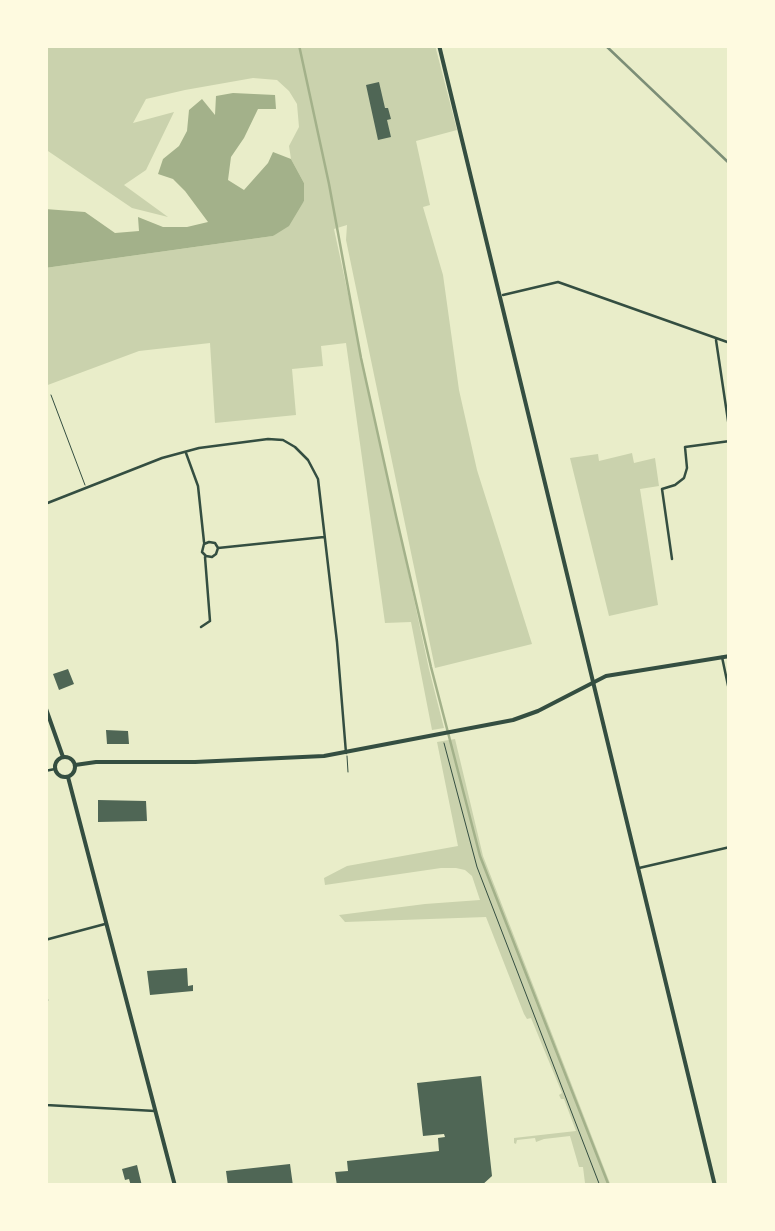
<!DOCTYPE html>
<style>
body{margin:0}
#map{position:relative;width:775px;height:1231px;overflow:hidden;background:#e9edc9;font-family:"Varela Round",sans-serif}
canvas{display:block}
.frame{position:absolute;inset:0;border:48px solid #fefae0;pointer-events:none}
</style>
<div id="map">
<canvas width="775" height="1231"></canvas>
<div class="frame"></div>
</div>
<script>
const ctx = document.querySelector('canvas').getContext('2d');
ctx.lineJoin = 'round';
function paint(path, color) { ctx.fillStyle = color; ctx.fill(path, 'evenodd'); }
const poly = rows => new Path2D(rows.map(r => 'M' + r).join(''));
function trace(path, color, width, dash) { ctx.strokeStyle = color; ctx.lineWidth = width; ctx.lineCap = dash ? 'butt' : 'round'; ctx.setLineDash(dash || []); ctx.stroke(path); }
paint(poly([
 [45,45,435,45,457,130,416,141,430,205,423,207,443,275,459,390,477,470,532,644,435,668,346,240,347,225,334,229,429,669,444,728,432,730,411,622,385,623,346,343,321,346,323,366,292,369,296,415,215,423,210,343,139,351,45,386,45,268,273,236,304,201,304,183,291,159,289,146,299,127,297,104,289,91,277,80,253,78,185,90,146,99,133,123,174,112,146,170,124,185,168,217,132,208,45,149],
 [632,453,634,463,655,458,659,486,640,489,658,605,609,616,570,458,598,454,599,461],
 [455,739,483,856,611,1186,581,1186,585,1183,583,1167,579,1167,570,1136,544,1139,536,1142,535,1138,517,1140,516,1144,514,1143,514,1138,576,1131,564,1099,561,1099,559,1095,562,1093,531,1018,527,1019,524,1014,486,917,345,922,339,915,425,904,480,900,472,876,465,870,456,868,441,868,325,885,324,878,347,866,458,846,437,742]
]), '#cad2ad');
paint(poly([
 [233,93,275,95,276,109,258,109,244,138,231,157,228,180,244,190,268,163,273,152,291,159,304,183,304,201,289,226,273,236,45,268,45,209,85,212,115,233,139,231,138,217,163,227,187,227,208,222,185,191,173,179,158,174,163,159,179,146,187,131,189,110,202,99,215,115,216,96]
]), '#a3b18a');
trace(poly([
 [299,45,329,184,361,358,396,516,431,667,480,856,609,1186]
]), '#a3b18a', 2.5);
paint(poly([
 [379,82,385,108,388,108,391,119,387,120,391,137,378,140,366,85],
 [68,669,74,684,59,690,53,674],
 [106,730,128,731,129,744,107,744],
 [98,800,146,801,147,821,98,822],
 [187,968,188,986,193,985,193,991,150,995,147,971],
 [481,1076,492,1176,481,1186,337,1186,335,1172,348,1171,347,1161,439,1151,438,1138,445,1137,444,1134,423,1136,417,1083],
 [290,1164,293,1186,228,1186,226,1171],
 [137,1165,142,1186,131,1186,129,1179,125,1180,122,1169]
]), '#4f6655');
trace(poly([
 [444,743,477,867,600,1186]
]), '#344e41', 1);
trace(poly([
 [51,395,85,485],
 [347,756,348,772]
]), '#344e41', 1);
trace(poly([
 [503,295,558,282,730,343],
 [716,340,730,434],
 [186,453,198,486,204,542],
 [45,504,162,458,199,448,268,439,283,440,295,447,308,460,318,479,337,642,346,753],
 [218,548,216,554,212,557,206,556,202,552,204,544,209,542,215,543,218,548,324,537],
 [672,559,662,489,675,485,684,478,687,468,685,447,730,441],
 [201,627,210,621,205,557],
 [722,657,730,695],
 [45,771,55,769],
 [639,868,730,847],
 [45,940,105,924],
 [45,993,47,1000],
 [45,1101,46,1105,155,1111]
]), '#344e41', 2.5);
trace(poly([
 [75,765,96,762,195,762,324,756,513,720,538,711,606,676,730,656]
]), '#344e41', 4);
trace(poly([
 [439,45,715,1186],
 [45,706,63,757],
 '55 767a10 10 0 1 1 20 0a10 10 0 1 1-20 0Z',
 [68,777,175,1186]
]), '#344e41', 4);
trace(poly([
 [605,45,730,164]
]), '#7c8e77', 2.5);
</script>
